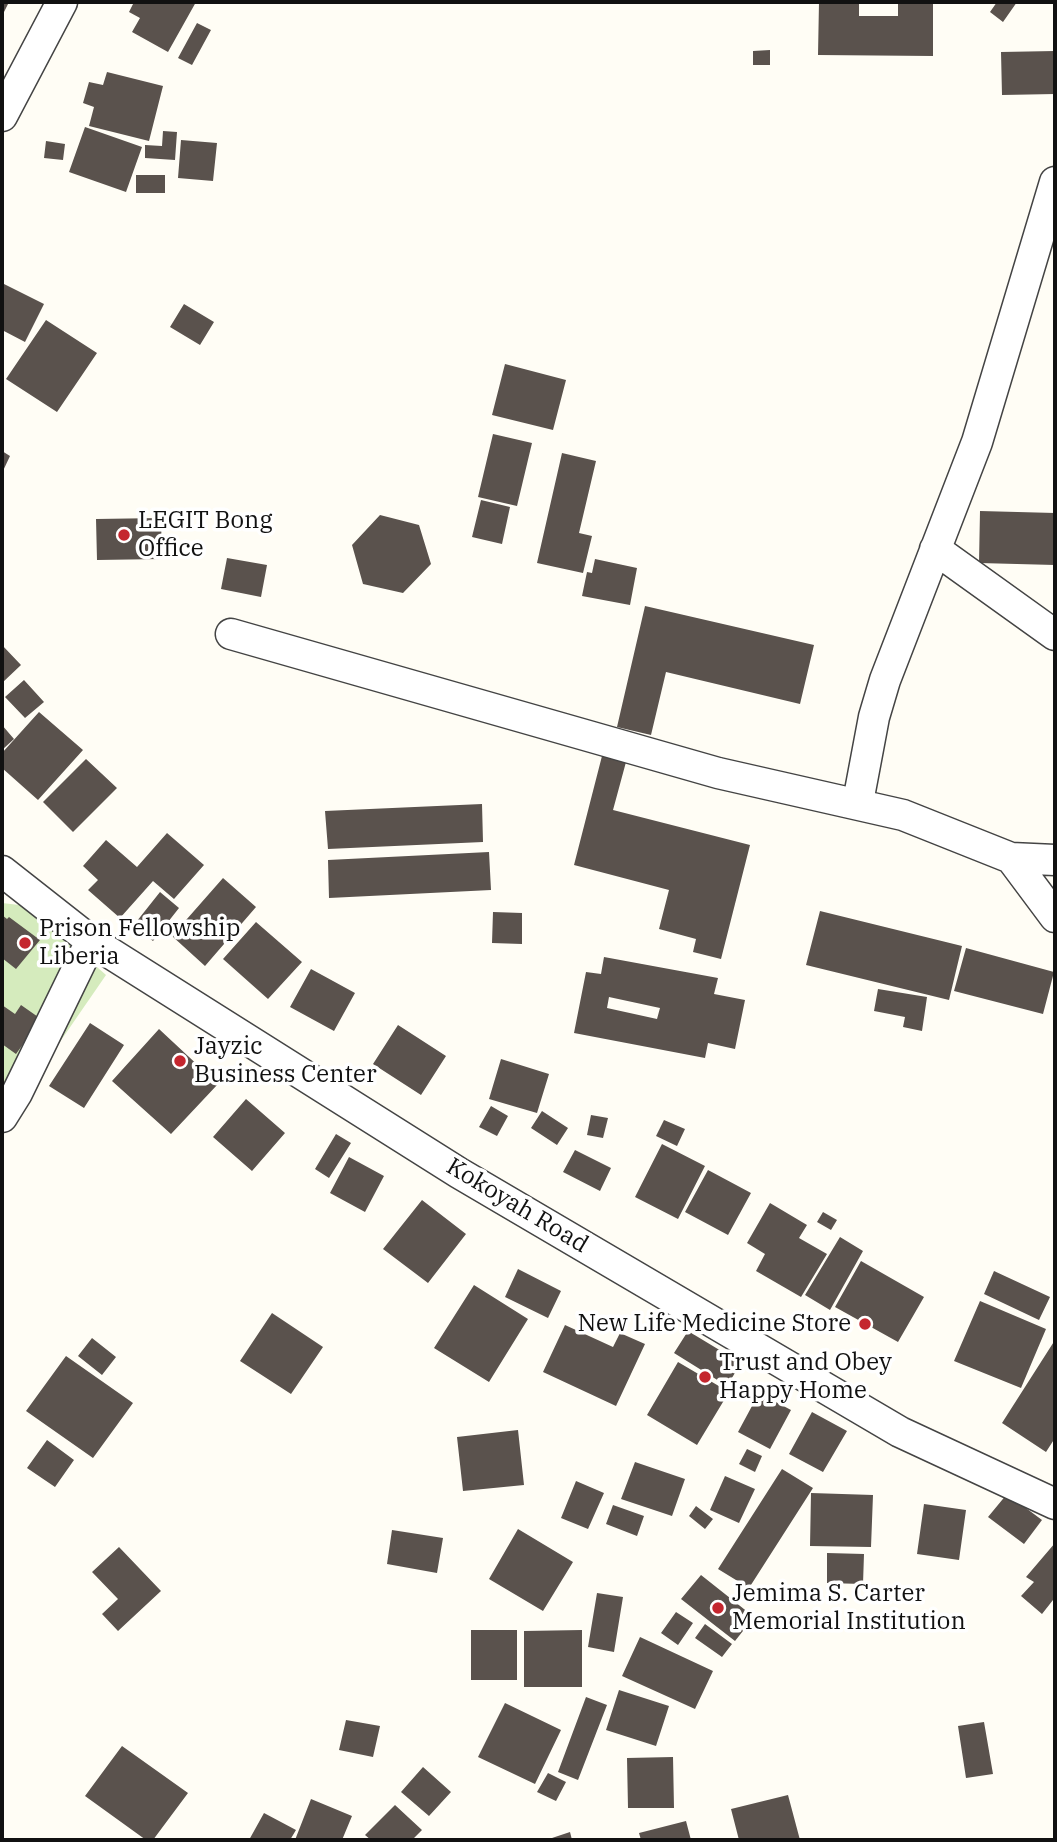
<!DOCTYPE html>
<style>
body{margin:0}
#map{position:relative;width:1057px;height:1842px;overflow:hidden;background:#fffdf5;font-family:"IBM Plex Serif",serif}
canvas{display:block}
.frame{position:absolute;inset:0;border:4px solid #111;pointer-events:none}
</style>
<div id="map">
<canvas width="1057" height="1842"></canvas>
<div class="frame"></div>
</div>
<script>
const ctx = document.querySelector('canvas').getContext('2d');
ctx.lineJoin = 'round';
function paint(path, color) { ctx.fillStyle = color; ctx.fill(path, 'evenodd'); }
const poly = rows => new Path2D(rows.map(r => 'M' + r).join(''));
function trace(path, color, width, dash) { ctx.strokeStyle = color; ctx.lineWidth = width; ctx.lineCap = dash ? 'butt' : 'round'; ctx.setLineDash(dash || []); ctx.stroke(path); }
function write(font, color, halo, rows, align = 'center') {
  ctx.font = font + ' "IBM Plex Serif",serif'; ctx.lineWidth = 7; ctx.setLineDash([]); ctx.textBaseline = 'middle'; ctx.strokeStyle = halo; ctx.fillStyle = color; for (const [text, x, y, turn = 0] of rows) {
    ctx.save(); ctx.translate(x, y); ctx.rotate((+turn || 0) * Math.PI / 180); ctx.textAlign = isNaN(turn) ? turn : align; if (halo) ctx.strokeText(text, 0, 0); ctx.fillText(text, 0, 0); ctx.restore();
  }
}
paint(poly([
 [2,903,28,906,106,975,2,1126]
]), '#d5ebbd');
paint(poly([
 [2,2,9,2,2,16],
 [134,2,196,2,168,52,132,32,140,18,129,12],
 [819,2,859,2,859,16,898,16,898,2,933,2,933,56,818,55],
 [997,2,1017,2,1003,22,990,12],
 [197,23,211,30,192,65,178,58],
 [770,50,770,65,753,65,753,51],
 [1055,51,1055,94,1002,95,1001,52],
 [107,72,163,86,149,141,89,126,94,107,83,103,89,82,103,85],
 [85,127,142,147,126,192,69,172],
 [163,131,177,132,175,160,145,158,145,145,162,146],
 [181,140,217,143,213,181,178,178],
 [46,141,65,144,63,160,44,158],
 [136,175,165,175,165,193,136,193],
 [2,283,44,304,25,342,2,330],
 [184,304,214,322,200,345,170,327],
 [46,320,97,353,57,412,6,379],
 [505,364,566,380,553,430,492,415],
 [493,434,532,443,517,506,478,497],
 [2,451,10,456,2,473],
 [562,453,596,461,579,533,592,536,583,573,537,563],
 [481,500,510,507,502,544,472,537],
 [980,511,1055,513,1055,565,979,563],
 [380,515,419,525,431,564,403,593,363,584,352,545],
 [161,518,162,559,97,560,96,519],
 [227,558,267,565,261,597,221,589],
 [595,559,637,568,630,605,582,596,587,572,592,573],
 [645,606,814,645,800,704,666,672,651,735,617,727],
 [2,645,21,665,2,683],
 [24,680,44,702,25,718,5,697],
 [39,712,83,750,38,800,2,768,2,753],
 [2,725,14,739,2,750],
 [602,756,626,762,613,810,750,845,721,959,693,952,696,939,659,929,669,890,574,865],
 [86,759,117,788,73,832,43,802],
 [482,804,483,842,328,849,325,811],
 [167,833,204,865,174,899,153,881,120,918,88,890,98,880,83,866,106,840,137,867],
 [489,852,491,890,329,898,328,860],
 [223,878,256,907,205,966,172,936],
 [160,892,179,908,153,941,133,926],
 [820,911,962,946,949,1000,806,965],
 [493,912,522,913,522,944,492,943],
 [2,915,7,919,9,917,40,940,16,969,2,958],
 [256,922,302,962,268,999,223,959],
 [966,948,1054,972,1043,1014,954,991],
 [604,957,718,978,714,994,745,1000,735,1049,708,1043,705,1058,574,1033,586,972,601,974],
 [609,997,660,1008,657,1019,607,1008],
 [311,969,355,993,334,1031,290,1007],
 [878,989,927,997,922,1031,903,1027,905,1017,874,1011],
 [2,1005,15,1014,21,1005,41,1019,16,1054,2,1044],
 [90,1023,124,1045,84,1108,49,1086],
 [398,1025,446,1056,421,1095,373,1064],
 [159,1029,218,1084,171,1134,112,1081],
 [501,1059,549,1074,537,1113,489,1099],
 [246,1099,285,1133,252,1171,213,1137],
 [491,1106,508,1116,497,1136,479,1127],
 [542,1111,568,1128,557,1145,531,1128],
 [591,1115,608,1118,603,1138,587,1135],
 [664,1120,685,1129,677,1146,656,1136],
 [336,1134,351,1143,329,1178,315,1169],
 [662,1144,705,1166,678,1219,635,1197],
 [575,1150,611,1168,600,1191,563,1172],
 [349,1157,384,1176,365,1212,330,1193],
 [708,1170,751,1193,728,1235,685,1212],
 [422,1200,466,1234,428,1283,383,1249],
 [770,1203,807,1225,799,1238,827,1254,801,1297,756,1271,765,1254,747,1243],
 [823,1212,837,1220,831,1230,817,1222],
 [840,1237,863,1251,830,1310,805,1295],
 [861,1261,924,1297,898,1342,835,1307],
 [518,1269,561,1291,548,1318,505,1297],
 [994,1271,1050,1297,1039,1320,984,1294],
 [474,1285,528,1319,489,1382,434,1348],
 [980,1301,1046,1329,1021,1388,954,1361],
 [272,1313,323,1347,291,1394,240,1361],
 [565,1325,613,1347,620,1333,645,1344,616,1406,543,1372],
 [688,1331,741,1363,727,1386,674,1353],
 [92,1338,116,1357,102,1375,78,1356],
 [1055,1340,1055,1438,1046,1452,1002,1423],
 [66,1356,133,1403,93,1458,26,1411],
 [678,1362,729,1392,697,1445,647,1415],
 [759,1393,791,1410,770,1449,738,1432],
 [812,1412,847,1431,823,1472,789,1454],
 [518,1430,524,1485,463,1491,457,1437],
 [47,1440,74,1460,55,1487,27,1468],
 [747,1449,762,1456,755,1472,739,1464],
 [635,1462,685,1479,672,1516,621,1499],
 [782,1469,813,1488,749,1588,718,1569],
 [725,1476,755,1489,739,1523,710,1510],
 [576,1481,604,1493,588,1529,561,1518],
 [811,1493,873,1495,871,1547,810,1546],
 [1007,1494,1042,1520,1024,1544,988,1517],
 [924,1504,966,1510,959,1560,917,1554],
 [613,1505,644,1516,637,1536,606,1524],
 [696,1506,713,1519,705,1529,689,1516],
 [518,1529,573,1562,543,1611,489,1579],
 [392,1530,443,1538,437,1573,387,1564],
 [1055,1543,1055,1602,1053,1600,1042,1614,1021,1596,1034,1582,1026,1577],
 [119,1547,161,1591,118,1631,102,1614,118,1599,92,1572],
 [827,1553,864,1554,863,1584,827,1583],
 [701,1575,754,1617,735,1641,681,1599],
 [597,1593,623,1597,614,1652,588,1647],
 [676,1612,693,1623,678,1645,661,1633],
 [705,1624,732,1644,722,1657,695,1638],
 [471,1630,517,1630,517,1680,471,1680],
 [582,1630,582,1687,524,1687,524,1631],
 [640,1637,713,1671,695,1709,622,1676],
 [619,1690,669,1706,656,1746,606,1730],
 [586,1697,607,1705,578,1780,558,1772],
 [505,1703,561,1730,535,1784,478,1757],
 [346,1720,380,1726,373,1757,339,1750],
 [984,1722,993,1774,966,1778,958,1726],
 [122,1746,188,1793,153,1840,146,1840,85,1796],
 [673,1757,674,1808,628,1808,627,1758],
 [423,1767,451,1792,429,1816,401,1792],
 [548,1773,566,1782,556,1801,537,1792],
 [788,1795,800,1840,739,1840,731,1809],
 [311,1799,352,1816,342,1840,295,1840],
 [395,1805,422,1830,412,1840,371,1840,365,1835],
 [264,1813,296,1830,290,1840,249,1840],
 [686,1821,691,1840,641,1840,639,1833],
 [570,1832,572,1840,546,1840]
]), '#5a524d');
const minor = poly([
 [2,116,62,2],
 [935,549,1055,635],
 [231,634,718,773,903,815,1011,858,1055,860],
 [858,802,874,717,885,680,977,442,1055,182],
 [1011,858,1055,917],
 [2,871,91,941,459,1173,900,1432,1055,1504],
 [2,1117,17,1093,91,941]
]);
trace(minor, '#444', 33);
trace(minor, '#fff', 30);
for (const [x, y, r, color] of [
 [124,535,7,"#c4262e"],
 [25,943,7,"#c4262e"],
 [180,1061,7,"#c4262e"],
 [865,1324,7,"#c4262e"],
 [705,1377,7,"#c4262e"],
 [718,1608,7,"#c4262e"]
]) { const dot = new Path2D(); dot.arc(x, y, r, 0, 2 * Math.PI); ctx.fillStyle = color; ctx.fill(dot); trace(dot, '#fff', 2.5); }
write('24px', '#111', '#fff', [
 ["LEGIT Bong",138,521],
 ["Office",138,549],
 ["Prison Fellowship",39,929],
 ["Liberia",39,957],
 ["Jayzic",194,1047],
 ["Business Center",194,1075],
 ["New Life Medicine Store",851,1324,"right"],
 ["Trust and Obey",719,1363],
 ["Happy Home",719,1391],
 ["Jemima S. Carter",732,1594],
 ["Memorial Institution",732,1622]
], 'left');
write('24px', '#111', '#fff', [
 ["Kokoyah Road",517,1206,31]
]);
</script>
